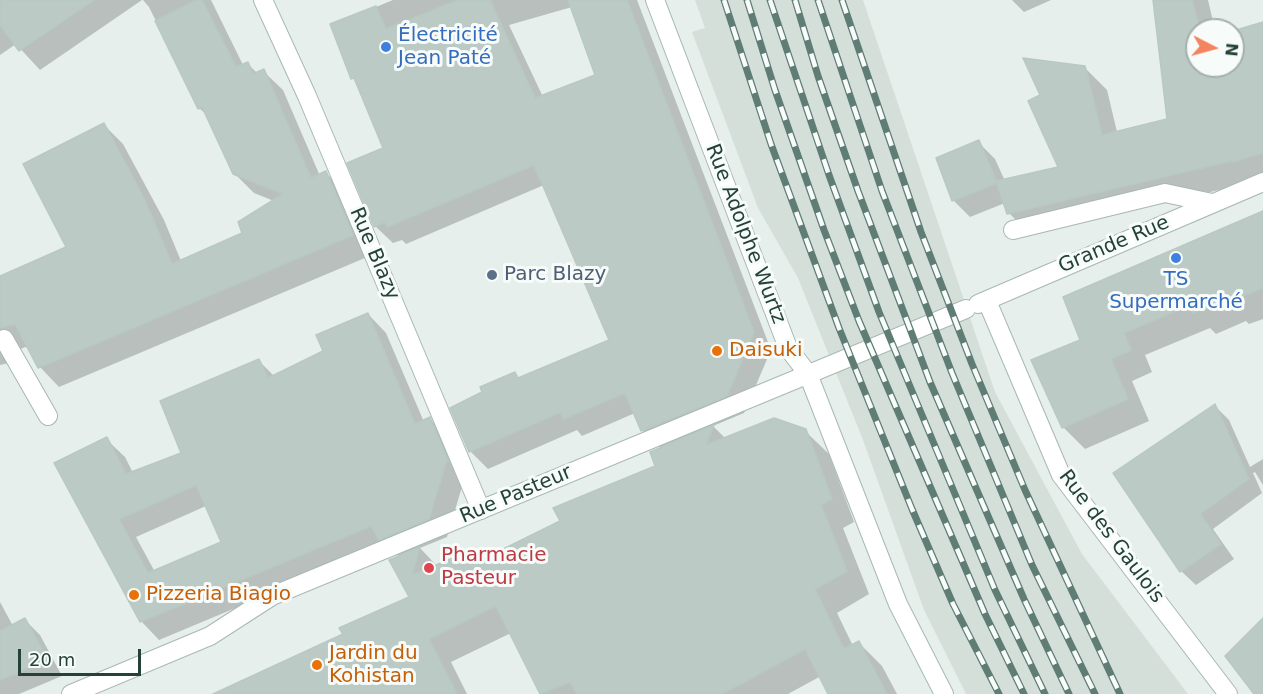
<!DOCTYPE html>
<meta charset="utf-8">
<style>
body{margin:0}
#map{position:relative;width:1263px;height:694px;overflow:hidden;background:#e6efeb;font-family:"DejaVu Sans",sans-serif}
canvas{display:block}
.north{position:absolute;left:1185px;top:18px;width:60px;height:60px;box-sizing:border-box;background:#f7fbf9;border:2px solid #a3b1ad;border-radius:50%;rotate:96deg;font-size:16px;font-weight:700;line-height:24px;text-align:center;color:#24423a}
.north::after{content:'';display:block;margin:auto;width:21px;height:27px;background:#f4845f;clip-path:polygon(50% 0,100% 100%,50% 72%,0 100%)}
.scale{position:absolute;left:18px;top:649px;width:123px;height:27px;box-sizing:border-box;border:3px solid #24423a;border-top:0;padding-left:8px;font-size:18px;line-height:21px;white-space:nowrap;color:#24423a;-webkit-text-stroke:4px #f7fbf9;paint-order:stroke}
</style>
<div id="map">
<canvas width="1263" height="694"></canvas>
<div class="north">N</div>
<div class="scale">20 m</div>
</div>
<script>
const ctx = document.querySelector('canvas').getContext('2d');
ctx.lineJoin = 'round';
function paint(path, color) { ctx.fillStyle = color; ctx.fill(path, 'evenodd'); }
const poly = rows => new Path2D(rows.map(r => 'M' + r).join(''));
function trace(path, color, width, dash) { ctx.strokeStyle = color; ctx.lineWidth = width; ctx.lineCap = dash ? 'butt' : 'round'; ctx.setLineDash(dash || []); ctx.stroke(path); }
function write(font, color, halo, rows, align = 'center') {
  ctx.font = font + ' "DejaVu Sans",sans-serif'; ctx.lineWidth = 6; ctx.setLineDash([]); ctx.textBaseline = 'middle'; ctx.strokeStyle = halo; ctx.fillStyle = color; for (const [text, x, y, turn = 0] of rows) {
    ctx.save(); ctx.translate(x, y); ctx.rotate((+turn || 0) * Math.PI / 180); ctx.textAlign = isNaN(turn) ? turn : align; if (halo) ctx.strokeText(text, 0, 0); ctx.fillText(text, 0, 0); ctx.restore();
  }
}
paint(poly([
 [695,0,863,0,995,392,1082,554,1188,694,966,694,924,610,863,440,798,278,758,208,692,32,705,28]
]), '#d4dfda');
paint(poly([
 [0,0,142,0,40,70,16,44,0,55],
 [143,0,211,0,243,65,248,64,258,74,263,71,283,90,320,176,326,173,346,193,372,255,59,387,40,367,28,348,25,347,14,352,13,362,0,365,0,277,68,248,104,125,123,144,164,220,181,261,244,234,274,201,254,193,234,173,209,117,199,108,149,7],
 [393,0,637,0,771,350,744,413,713,426,726,439,805,431,829,454,854,522,843,528,869,594,837,613,853,646,859,643,882,666,897,694,830,694,821,676,788,694,541,694,511,633,451,662,467,694,269,694,345,635,411,598,399,557,386,545,159,640,141,621,56,464,106,439,125,457,133,473,183,453,258,360,274,376,325,352,368,314,386,333,424,422,430,419,448,437,464,480,447,537,420,548,437,566,465,554,475,564,562,522,657,467,661,449,642,430,635,413,582,436,577,430,488,469,470,451,484,393,514,374,520,379,611,341,544,185,406,244,402,240,393,243,375,226,385,149,359,84,353,78,332,25],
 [572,7,597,76,543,97,509,25],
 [206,506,223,543,155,572,136,537],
 [1012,0,1051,0,1024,12],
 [1154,0,1208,0,1215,30,1197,30,1197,66,1233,66,1233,33,1263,24,1263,193,1252,182,1031,235,1009,213,1005,203,970,217,953,200,978,142,995,159,1005,181,1061,168,1085,68,1107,90,1117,132,1168,120],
 [1263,213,1263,319,1249,324,1246,321,1216,334,1210,328,1145,355,1152,372,1132,381,1149,421,1085,449,1063,427,1081,340],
 [1215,406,1229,420,1250,467,1263,459,1263,485,1255,472,1253,473,1262,493,1213,529,1234,559,1196,585,1181,571,1115,473],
 [0,602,13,626,25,620,40,635,62,676,19,694,0,694]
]), '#0003');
const building = poly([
 [0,0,94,0,19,51,0,25,0,0],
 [196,0,202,0,236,67,248,62,253,74,264,69,311,178,326,171,353,235,38,368,15,324,0,328,0,276,66,247,23,164,104,123,145,200,172,264,242,233,238,222,283,194,233,174,202,107,198,109,155,21,196,0],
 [458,0,490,0,535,98,595,75,568,0,627,0,754,332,727,396,641,431,625,393,563,419,561,412,469,452,450,408,482,392,480,387,515,372,518,378,609,340,534,165,387,227,385,222,374,227,347,163,383,148,354,78,351,79,330,24,376,6,386,29,458,0],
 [1153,0,1192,0,1200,30,1197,30,1197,66,1233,66,1233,31,1263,22,1263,153,1232,162,1231,161,1007,214,996,181,1058,167,1028,101,1040,95,1023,58,1085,66,1102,135,1167,119,1153,0],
 [979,140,997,183,952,201,936,158,979,140],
 [1263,211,1263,288,1226,303,1224,299,1193,313,1190,305,1124,333,1131,350,1111,359,1128,399,1062,428,1031,360,1080,340,1063,297,1263,211],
 [368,313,415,424,430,417,448,461,446,462,429,519,379,540,371,526,140,622,54,463,107,437,126,474,181,453,160,401,259,359,268,378,323,351,316,335,368,313],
 [196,485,221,542,148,573,119,519,196,485],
 [1215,404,1249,479,1200,514,1221,544,1180,572,1113,473,1215,404],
 [774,418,806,429,832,499,821,505,847,571,815,589,844,649,859,641,887,694,828,694,805,649,722,694,577,694,570,682,540,694,496,606,429,639,457,694,213,694,343,634,339,628,409,597,389,560,420,547,412,575,465,553,471,565,560,521,553,508,655,466,650,452,714,425,706,445,774,418],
 [25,618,48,660,0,680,0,631,25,618],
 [1263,618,1263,694,1254,694,1225,656,1263,618]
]);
paint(building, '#bbcac4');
trace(building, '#b8c9c2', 1.5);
const service = poly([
 [1013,230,1165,193,1212,203],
 [4,339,48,416]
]);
const minor = poly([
 [263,0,307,96,481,510],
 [655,0,788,348,808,374,898,604,944,694],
 [987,301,1061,475,1228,694],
 [978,304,1263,182]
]);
const tertiary = poly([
 [71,694,210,636,272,596,966,309]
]);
trace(service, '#a8b8b2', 20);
trace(minor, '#a8b8b2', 20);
trace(tertiary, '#a8b8b2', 20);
trace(service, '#fff', 18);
trace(minor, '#fff', 18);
trace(tertiary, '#fff', 18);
const rail = poly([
 [724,0,771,144,839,328,912,509,953,604,999,694],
 [747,0,775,90,824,230,859,321,985,614,1024,694],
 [770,0,829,175,879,312,995,590,1045,694],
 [795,0,818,76,858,191,930,382,1024,599,1069,694],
 [818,0,882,191,952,373,1032,565,1095,694],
 [842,0,921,232,972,364,1025,490,1120,694]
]);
trace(rail, '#5f7d75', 7);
trace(rail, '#f7fbf9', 4.5, [14]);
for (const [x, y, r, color] of [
 [386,47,6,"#3f7fe0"],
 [1176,258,6,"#3f7fe0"],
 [492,275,6,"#5c6f8a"],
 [717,351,6,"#e8710a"],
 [429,568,6,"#e0444e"],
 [134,595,6,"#e8710a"],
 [317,665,6,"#e8710a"]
]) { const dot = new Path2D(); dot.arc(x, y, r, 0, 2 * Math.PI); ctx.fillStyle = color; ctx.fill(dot); trace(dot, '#f7fbf9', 2); }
write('20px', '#366cbe', '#f7fbf9', [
 ["Électricité",398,36],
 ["Jean Paté",398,59],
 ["TS",1176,280,"center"],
 ["Supermarché",1176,303,"center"]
], 'left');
write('20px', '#24423a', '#f7fbf9', [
 ["Rue Adolphe Wurtz",745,234,69],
 ["Grande Rue",1114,245,-23],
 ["Rue Blazy",374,254,67],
 ["Rue Pasteur",516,495,-23],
 ["Rue des Gaulois",1111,537,53]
]);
write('20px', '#4e5e75', '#f7fbf9', [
 ["Parc Blazy",504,275]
], 'left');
write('20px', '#c56008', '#f7fbf9', [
 ["Daisuki",729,351],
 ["Pizzeria Biagio",146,595],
 ["Jardin du",329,654],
 ["Kohistan",329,677]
], 'left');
write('20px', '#be3a42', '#f7fbf9', [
 ["Pharmacie",441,556],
 ["Pasteur",441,579]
], 'left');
</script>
